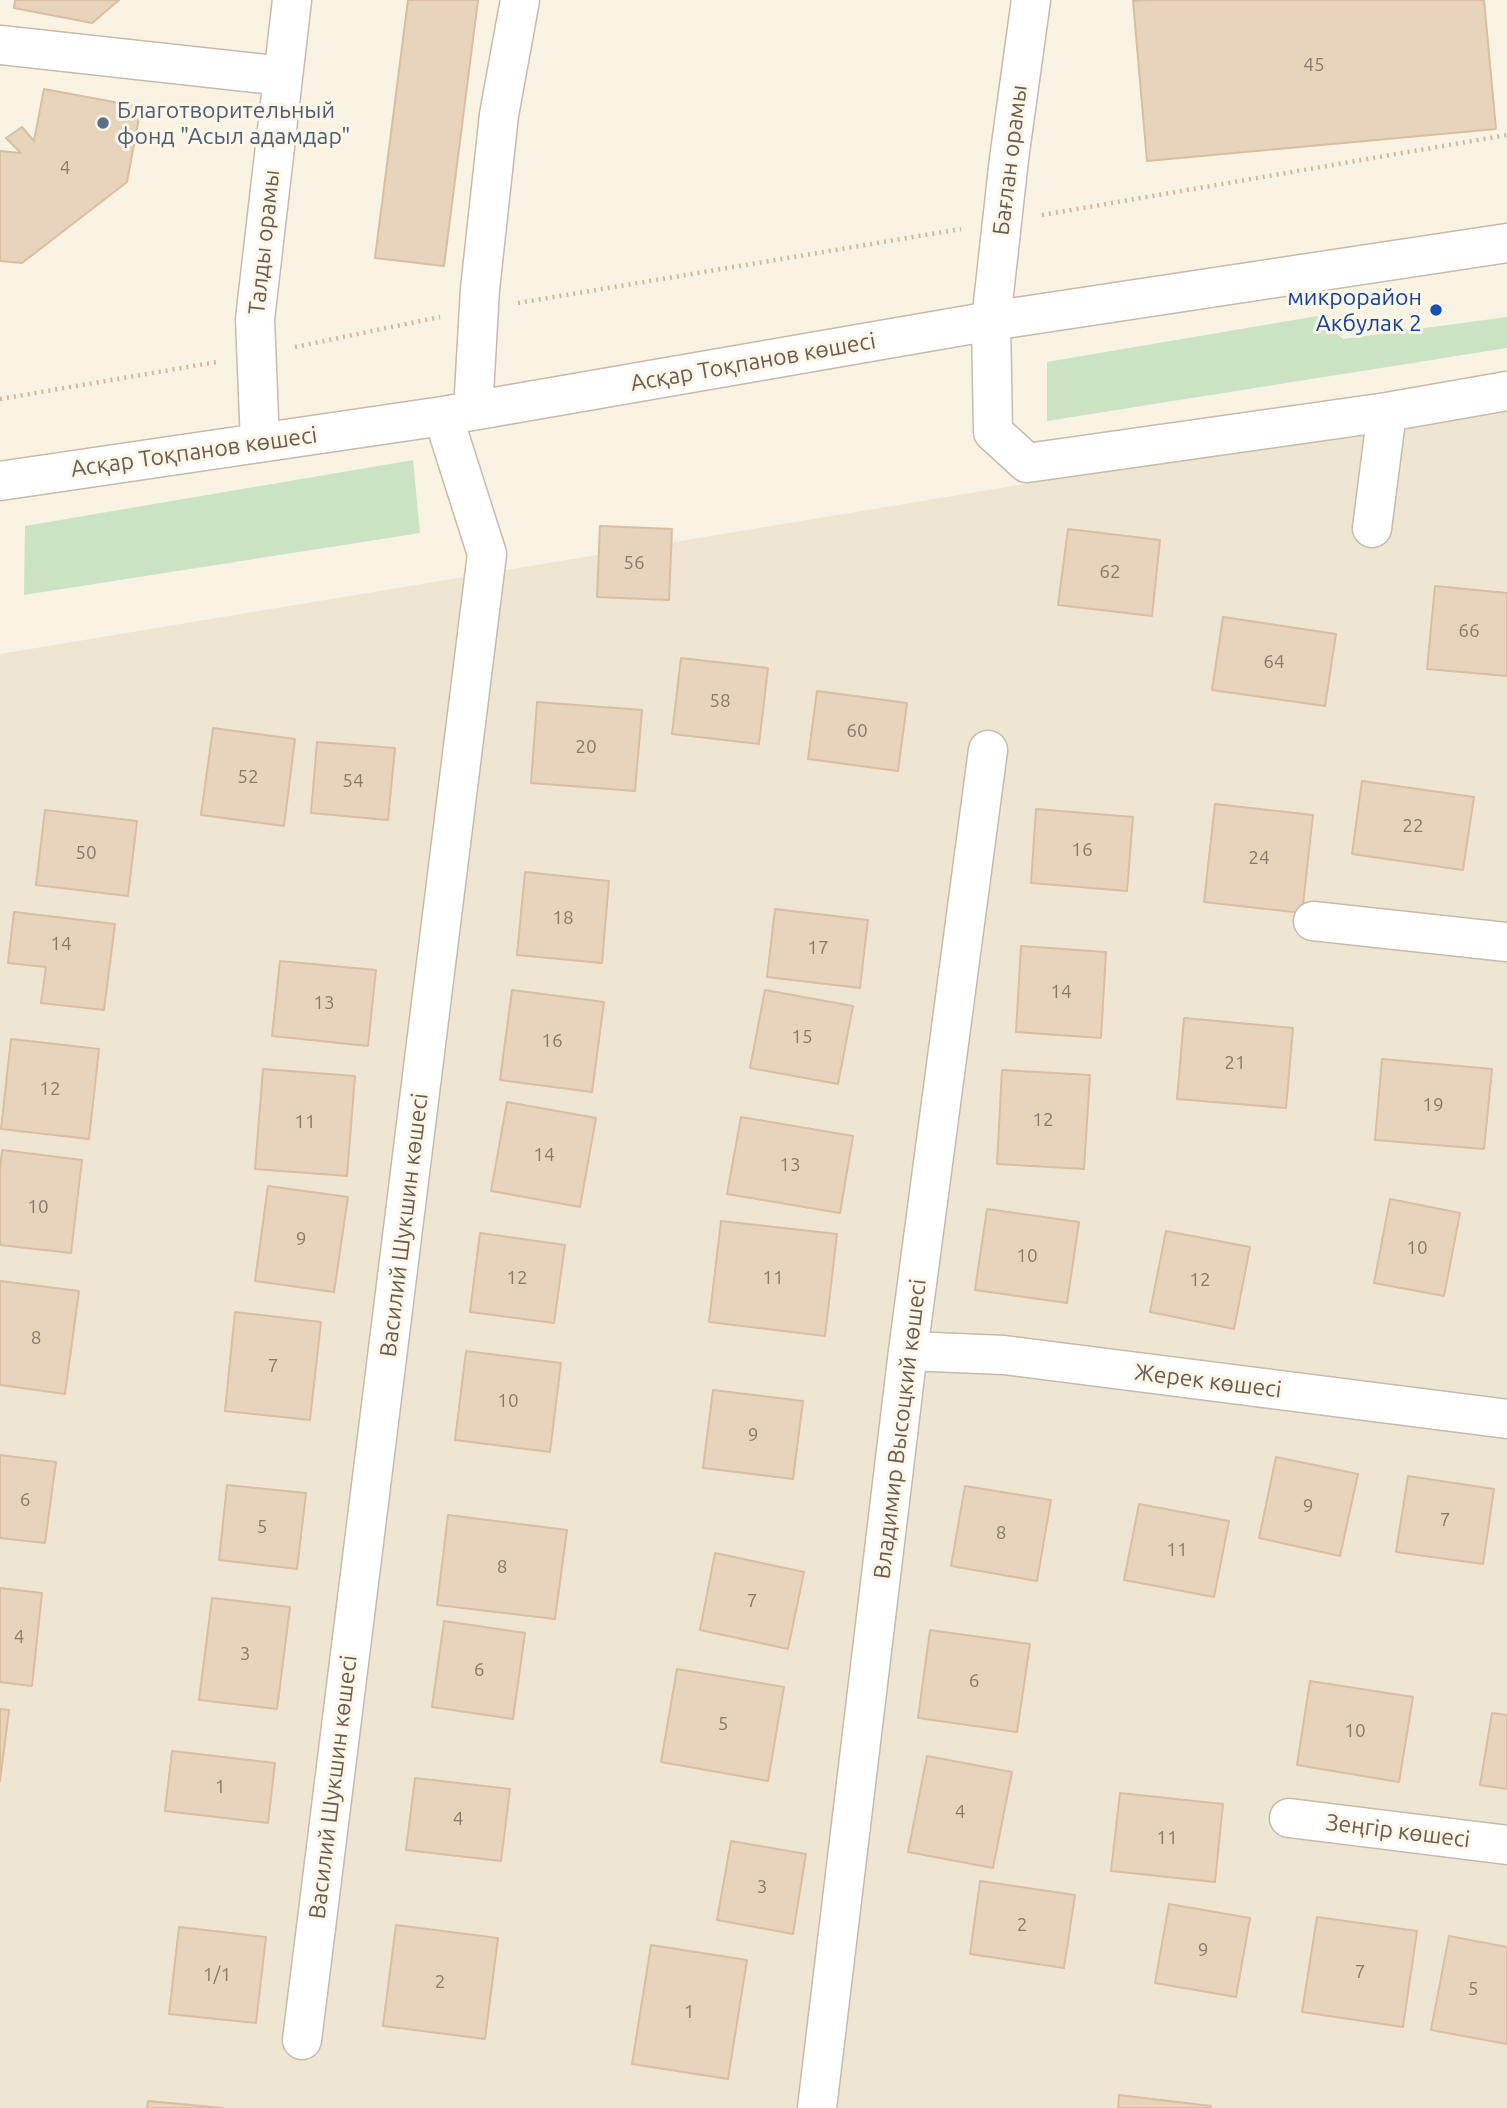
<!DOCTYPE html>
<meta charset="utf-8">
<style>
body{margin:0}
canvas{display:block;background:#f8f3e3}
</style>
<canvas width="1507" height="2108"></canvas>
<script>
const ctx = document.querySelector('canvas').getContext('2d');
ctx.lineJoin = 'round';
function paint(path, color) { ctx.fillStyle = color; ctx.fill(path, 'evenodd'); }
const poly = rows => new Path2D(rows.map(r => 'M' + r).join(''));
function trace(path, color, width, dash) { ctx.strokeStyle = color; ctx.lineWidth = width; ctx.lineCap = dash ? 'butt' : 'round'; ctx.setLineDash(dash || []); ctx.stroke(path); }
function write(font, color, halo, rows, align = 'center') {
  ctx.font = font + ' Ubuntu,sans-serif'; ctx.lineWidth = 6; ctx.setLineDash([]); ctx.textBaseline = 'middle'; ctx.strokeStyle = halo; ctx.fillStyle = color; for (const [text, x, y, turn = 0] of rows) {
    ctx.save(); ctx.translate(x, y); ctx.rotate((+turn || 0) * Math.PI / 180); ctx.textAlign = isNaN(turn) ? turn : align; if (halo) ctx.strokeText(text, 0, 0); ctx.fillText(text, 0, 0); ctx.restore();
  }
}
paint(poly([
 [1507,404,1507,2108,0,2108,0,654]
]), '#efe5d3');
paint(poly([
 [1317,316,1343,339,1507,317,1507,348,1047,421,1047,362],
 [413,460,420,533,24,595,25,526]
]), '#cde4c4');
const building = poly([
 [15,0,119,0,92,23,14,8,15,0],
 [408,0,478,0,444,266,375,258,408,0],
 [1145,0,1484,0,1496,129,1147,161,1133,1,1145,0],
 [44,89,141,107,127,182,22,263,0,261,0,151,21,153,6,138,22,127,34,141,44,89],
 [600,526,672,529,669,600,597,597,600,526],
 [1068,529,1160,540,1152,616,1058,605,1068,529],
 [1435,586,1507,593,1507,676,1427,669,1435,586],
 [1223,617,1336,634,1325,706,1212,690,1223,617],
 [681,658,768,668,759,744,672,734,681,658],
 [817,691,907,703,898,771,808,759,817,691],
 [537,702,642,710,635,791,531,783,537,702],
 [213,728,295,739,284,826,201,815,213,728],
 [317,742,395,748,388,820,311,813,317,742],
 [1362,781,1474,797,1463,870,1352,854,1362,781],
 [1215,804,1313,815,1302,913,1204,902,1215,804],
 [1036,809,1133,817,1127,891,1031,883,1036,809],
 [45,810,137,821,128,896,36,885,45,810],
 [525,872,609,881,602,963,517,955,525,872],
 [775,909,868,920,860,988,767,977,775,909],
 [14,912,115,924,104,1010,41,1003,46,967,8,963,14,912],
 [1021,946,1106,952,1101,1038,1016,1032,1021,946],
 [280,961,376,970,368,1046,272,1036,280,961],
 [512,990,604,1002,592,1092,500,1080,512,990],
 [765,990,853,1006,838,1084,750,1068,765,990],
 [1184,1018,1293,1028,1286,1108,1177,1099,1184,1018],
 [11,1039,99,1049,89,1139,1,1129,11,1039],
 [1382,1059,1492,1069,1484,1149,1375,1140,1382,1059],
 [263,1069,355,1076,347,1176,255,1169,263,1069],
 [1002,1070,1090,1075,1084,1169,997,1164,1002,1070],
 [507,1102,596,1118,580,1207,491,1191,507,1102],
 [741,1117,853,1136,840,1213,727,1194,741,1117],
 [2,1150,82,1160,71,1253,0,1245,0,1170,2,1150],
 [268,1186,348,1197,334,1292,255,1281,268,1186],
 [1390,1199,1460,1213,1444,1296,1374,1283,1390,1199],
 [987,1209,1079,1222,1067,1303,975,1290,987,1209],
 [721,1221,837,1234,825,1336,709,1322,721,1221],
 [1166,1231,1250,1247,1234,1329,1150,1312,1166,1231],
 [480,1233,565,1245,554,1323,470,1312,480,1233],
 [0,1281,79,1291,65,1394,0,1385,0,1281],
 [235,1312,321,1322,310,1420,225,1411,235,1312],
 [466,1351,561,1363,550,1452,455,1440,466,1351],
 [713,1390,803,1401,793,1479,703,1468,713,1390],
 [0,1455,56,1462,45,1543,0,1538,0,1455],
 [1276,1457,1358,1474,1340,1556,1259,1538,1276,1457],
 [1408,1476,1494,1489,1483,1564,1396,1552,1408,1476],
 [227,1485,306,1493,297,1569,219,1560,227,1485],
 [965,1486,1051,1500,1037,1581,951,1566,965,1486],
 [1139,1504,1229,1521,1214,1597,1124,1580,1139,1504],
 [448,1515,567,1530,555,1619,437,1605,448,1515],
 [715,1553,804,1572,788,1649,700,1630,715,1553],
 [0,1588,42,1593,32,1686,0,1682,0,1588],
 [212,1598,290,1607,277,1709,199,1700,212,1598],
 [444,1621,525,1633,513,1719,432,1707,444,1621],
 [930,1630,1030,1644,1017,1732,918,1718,930,1630],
 [677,1669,784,1687,768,1781,661,1762,677,1669],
 [1310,1681,1413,1697,1399,1782,1297,1765,1310,1681],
 [0,1709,9,1710,0,1781,0,1709],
 [1492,1713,1507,1715,1507,1789,1480,1785,1492,1713],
 [172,1751,275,1763,268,1823,165,1811,172,1751],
 [927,1756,1012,1772,993,1868,908,1852,927,1756],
 [415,1778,510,1789,501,1861,406,1850,415,1778],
 [1120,1793,1223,1804,1215,1882,1111,1871,1120,1793],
 [731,1841,806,1854,793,1934,717,1920,731,1841],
 [980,1881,1075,1895,1064,1968,970,1954,980,1881],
 [1169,1904,1250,1918,1236,1997,1155,1983,1169,1904],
 [1317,1917,1417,1931,1403,2027,1302,2012,1317,1917],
 [396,1925,498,1938,485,2039,383,2026,396,1925],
 [179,1927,266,1937,256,2023,169,2014,179,1927],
 [1449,1936,1507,1947,1507,2044,1431,2030,1449,1936],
 [651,1945,747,1960,728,2079,632,2064,651,1945],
 [1119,2095,1211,2106,1211,2108,1118,2108,1119,2095],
 [148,2101,223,2108,147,2108,148,2101]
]);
paint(building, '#e8d3bd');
trace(building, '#dabea1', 2);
const minor = poly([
 [1031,0,1009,159,991,321,993,432,1027,463,1387,412,1507,391],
 [0,45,283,76],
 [473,411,480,289,499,115,520,0],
 [260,443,255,319,292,0],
 [0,481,443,416,991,321,1507,243],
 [1372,528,1387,412],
 [1313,921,1507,942],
 [908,1351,1004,1355,1507,1419],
 [1289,1818,1507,1845],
 [302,2040,487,554,443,416],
 [817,2108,908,1351,988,750]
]);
trace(minor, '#c7bbac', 41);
trace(poly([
 [1042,215,1507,135],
 [518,303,961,229],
 [295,347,440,317],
 [0,399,217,362]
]), '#ceb9a2', 4.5, [2, 5]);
trace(minor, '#fff', 38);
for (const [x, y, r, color] of [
 [103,123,7,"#5c6f8a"],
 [1436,310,7,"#1a4fb4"]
]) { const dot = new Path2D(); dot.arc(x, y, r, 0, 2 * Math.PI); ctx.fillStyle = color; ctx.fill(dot); trace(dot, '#fcf7e9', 2.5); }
write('19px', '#8c7a69', null, [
 ["45",1314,65],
 ["4",65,168],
 ["56",634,563],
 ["62",1110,572],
 ["66",1469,631],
 ["64",1274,662],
 ["58",720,701],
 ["60",857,731],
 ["20",586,747],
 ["52",248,777],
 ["54",353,781],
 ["22",1413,826],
 ["16",1082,850],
 ["50",86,853],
 ["24",1259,858],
 ["18",563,918],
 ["14",61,944],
 ["17",818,948],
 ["14",1061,992],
 ["13",324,1003],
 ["15",802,1037],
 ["16",552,1041],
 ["21",1235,1063],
 ["12",50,1089],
 ["19",1433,1105],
 ["12",1043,1120],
 ["11",305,1122],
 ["14",544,1155],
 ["13",790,1165],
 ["10",38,1207],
 ["9",301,1239],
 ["10",1417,1248],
 ["10",1027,1256],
 ["12",517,1278],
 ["11",773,1278],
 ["12",1200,1280],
 ["8",36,1338],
 ["7",273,1366],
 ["10",508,1401],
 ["9",753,1435],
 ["6",25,1500],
 ["9",1308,1506],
 ["7",1445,1520],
 ["5",262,1527],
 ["8",1001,1533],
 ["11",1177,1550],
 ["8",502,1567],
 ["7",752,1601],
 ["4",19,1637],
 ["3",245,1654],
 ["6",479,1670],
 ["6",974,1681],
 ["5",723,1724],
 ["10",1355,1731],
 ["1",220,1787],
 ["4",960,1812],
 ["4",458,1819],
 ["11",1167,1838],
 ["3",762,1887],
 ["2",1022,1925],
 ["9",1203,1950],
 ["7",1360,1972],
 ["1/1",217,1975],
 ["2",440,1982],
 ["5",1473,1989],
 ["1",689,2012]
]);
write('23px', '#4e5e75', '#fcf7e9', [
 ["Благотворительный",117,110],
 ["фонд \"Асыл адамдар\"",117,136]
], 'left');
write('23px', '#6d5c4d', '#fcf7e9', [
 ["Бағлан орамы",1010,160,-83],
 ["Талды орамы",264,242,-84],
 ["Асқар Тоқпанов көшесі",753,362,-10],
 ["Асқар Тоқпанов көшесі",194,452,-8],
 ["Василий Шукшин көшесі",404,1225,-83],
 ["Жерек көшесі",1208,1381,7],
 ["Владимир Высоцкий көшесі",900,1429,-83],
 ["Василий Шукшин көшесі",333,1787,-83],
 ["Зеңгір көшесі",1398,1831,7]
]);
write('23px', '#164399', '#fcf7e9', [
 ["микрорайон",1422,297],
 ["Акбулак 2",1422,323]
], 'right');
</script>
